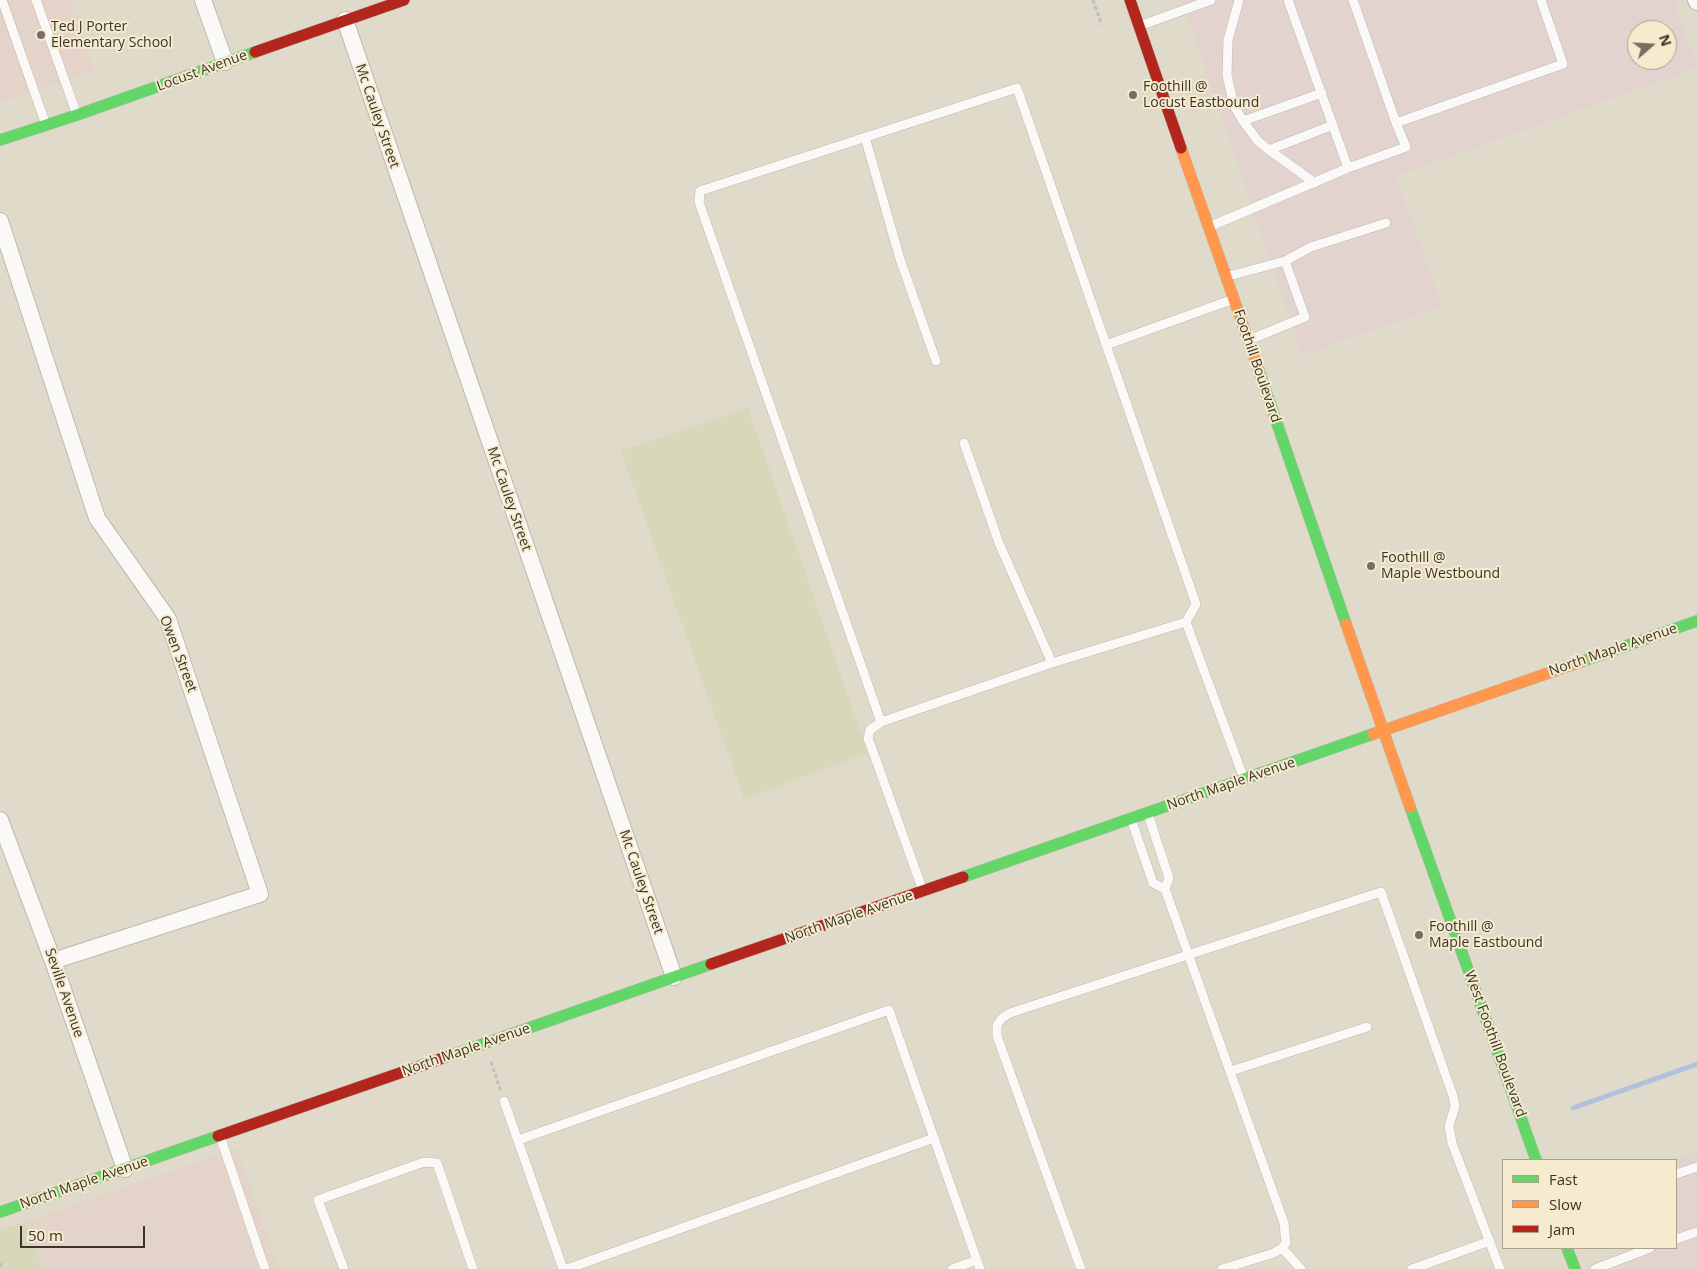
<!DOCTYPE html>
<style>
body{margin:0}
#map{position:relative;width:1697px;height:1269px;overflow:hidden;background:#e0daca;font-family:"Open Sans",sans-serif}
canvas{display:block}
.legend{position:absolute;left:1502px;top:1159px;width:175px;height:90px;box-sizing:border-box;background:#f6eacf;border:1px solid #aaa28d;margin:0;padding:6px 9px;list-style:none;font-size:15px;color:#39352a}
.legend li{display:flex;align-items:center;gap:10px;height:25px}
.legend b{width:25px;border:1px solid #aaa28d}
.north{position:absolute;left:1627px;top:20px;width:50px;height:50px;box-sizing:border-box;background:#f6eacf;border:1px solid #aaa28d;border-radius:50%;rotate:71deg;font-size:14px;font-weight:700;line-height:20px;text-align:center;color:#39352a}
.north::after{content:'';display:block;margin:auto;width:18px;height:22px;background:#736f62;clip-path:polygon(50% 0,100% 100%,50% 72%,0 100%)}
.scale{position:absolute;left:20px;top:1226px;width:125px;height:22px;box-sizing:border-box;border:2px solid #39352a;border-top:0;padding-left:6px;font-size:15px;line-height:18px;white-space:nowrap;color:#39352a;-webkit-text-stroke:4px #f6eacf;paint-order:stroke}
</style>
<div id="map">
<canvas width="1697" height="1269"></canvas>
<ul class="legend">
<li><b style="height:6px;background:#63d668"></b>Fast</li>
<li><b style="height:6px;background:#ff974d"></b>Slow</li>
<li><b style="height:6px;background:#b3261e"></b>Jam</li>
</ul>
<div class="north">N</div>
<div class="scale">50 m</div>
</div>
<script>
const ctx = document.querySelector('canvas').getContext('2d');
ctx.lineJoin = 'round';
function paint(path, color) { ctx.fillStyle = color; ctx.fill(path, 'evenodd'); }
const poly = rows => new Path2D(rows.map(r => 'M' + r).join(''));
function trace(path, color, width, dash) { ctx.strokeStyle = color; ctx.lineWidth = width; ctx.lineCap = dash ? 'butt' : 'round'; ctx.setLineDash(dash || []); ctx.stroke(path); }
function write(font, color, halo, rows, align = 'center') {
  ctx.font = font + ' "Open Sans",sans-serif'; ctx.lineWidth = 4; ctx.setLineDash([]); ctx.textBaseline = 'middle'; ctx.strokeStyle = halo; ctx.fillStyle = color; for (const [text, x, y, turn = 0] of rows) {
    ctx.save(); ctx.translate(x, y); ctx.rotate((+turn || 0) * Math.PI / 180); ctx.textAlign = isNaN(turn) ? turn : align; if (halo) ctx.strokeText(text, 0, 0); ctx.fillText(text, 0, 0); ctx.restore();
  }
}
paint(poly([
 [1182,0,1674,0,1697,68,1396,176,1442,306,1302,355],
 [1637,30,1667,30,1667,60,1637,60],
 [1697,1152,1697,1269,1627,1269,1620,1248,1676,1248,1675,1160]
]), '#e3d3cf');
paint(poly([
 [0,0,69,0,94,70,0,103],
 [237,1148,279,1269,43,1269,26,1222]
]), '#e4d3c9');
paint(poly([
 [748,408,868,753,744,799,621,451],
 [26,1222,43,1269,0,1269,0,1229]
]), '#d7d7ba');
trace(poly([
 [1573,1108,1697,1064]
]), '#b1c1db', 5);
const lane = poly([
 [2,0,46,125],
 [36,0,77,115],
 [1239,0,1228,40,1227,75,1234,106,1243,121],
 [1353,0,1396,123,1563,64,1541,0],
 [1142,25,1211,0],
 [865,137,900,259,936,361],
 [1269,150,1258,141,1243,121,1322,93],
 [1348,168,1406,147,1396,123],
 [1315,183,1269,150,1333,125],
 [1211,226,1348,168,1288,0],
 [1229,276,1285,261,1311,247,1386,223],
 [1249,340,1305,317,1285,261],
 [1106,345,1231,300],
 [1052,663,1186,622],
 [881,722,699,202,700,191,1017,88,1196,604,1186,622,1244,779],
 [1148,814,1169,878,1165,889],
 [1131,819,1153,883,1165,889,1284,1223,1286,1243,1282,1248,1274,1253,1222,1269],
 [923,891,871,746,868,739,870,730,881,722,1052,663,999,543,964,443],
 [1231,1071,1367,1027],
 [504,1101,563,1269],
 [220,1136,265,1269],
 [518,1140,889,1010,980,1269],
 [1676,1174,1697,1167],
 [1676,1239,1697,1232],
 [1282,1248,1301,1269],
 [344,1269,318,1200,424,1162,437,1163,473,1269],
 [567,1269,934,1138],
 [952,1269,977,1260],
 [1081,1269,997,1036,997,1025,1002,1018,1010,1013,1381,892,1453,1096,1455,1107,1449,1126,1452,1143,1500,1269],
 [1412,1269,1490,1241],
 [1595,1269,1650,1248]
]);
const street = poly([
 [203,0,225,62],
 [1696,0,1697,2],
 [345,20,674,977],
 [0,221,97,518,168,619,260,894,53,961],
 [0,820,53,961,125,1169]
]);
const fast = poly([
 [0,140,77,115,255,52],
 [1259,371,1346,624],
 [1583,661,1697,621],
 [1410,807,1536,1160],
 [963,877,1373,734],
 [446,1057,711,964],
 [0,1212,218,1136],
 [1567,1248,1575,1269]
]);
const slow = poly([
 [1181,148,1259,371],
 [1346,624,1410,807],
 [1373,734,1583,661]
]);
const jam = poly([
 [1130,0,1181,148],
 [255,52,404,0],
 [711,964,963,877],
 [218,1136,446,1057]
]);
trace(lane, '#beb9ad', 10);
trace(street, '#beb9ad', 18);
trace(fast, '#beb9ad', 12);
trace(slow, '#beb9ad', 12);
trace(jam, '#beb9ad', 12);
trace(poly([
 [1093,0,1102,25],
 [491,1062,501,1092],
 [0,1263,2,1269]
]), '#c1bfb9', 3, [4, 2.5]);
trace(lane, '#faf9f7', 9);
trace(street, '#faf9f7', 16);
trace(fast, '#63d668', 11);
trace(slow, '#ff974d', 11);
trace(jam, '#b3261e', 11);
for (const [x, y, r, color] of [
 [41,35,5,"#736f62"],
 [1133,95,5,"#736f62"],
 [1371,566,5,"#736f62"],
 [1419,935,5,"#736f62"]
]) { const dot = new Path2D(); dot.arc(x, y, r, 0, 2 * Math.PI); ctx.fillStyle = color; ctx.fill(dot); trace(dot, '#f6eacf', 2); }
write('14px', '#39352a', '#f6eacf', [
 ["Ted J Porter",51,27],
 ["Elementary School",51,43],
 ["Foothill @",1143,87],
 ["Locust Eastbound",1143,103],
 ["Foothill @",1381,558],
 ["Maple Westbound",1381,574],
 ["Foothill @",1429,927],
 ["Maple Eastbound",1429,943]
], 'left');
write('14px', '#39352a', '#f6eacf', [
 ["Locust Avenue",202,71,-20],
 ["Mc Cauley Street",377,116,71],
 ["Foothill Boulevard",1257,366,71],
 ["Mc Cauley Street",509,499,71],
 ["North Maple Avenue",1613,650,-19],
 ["Owen Street",178,654,69],
 ["North Maple Avenue",1231,784,-19],
 ["Mc Cauley Street",641,882,71],
 ["North Maple Avenue",849,917,-19],
 ["Seville Avenue",64,993,71],
 ["West Foothill Boulevard",1495,1044,70],
 ["North Maple Avenue",466,1050,-19],
 ["North Maple Avenue",84,1183,-19]
]);
</script>
